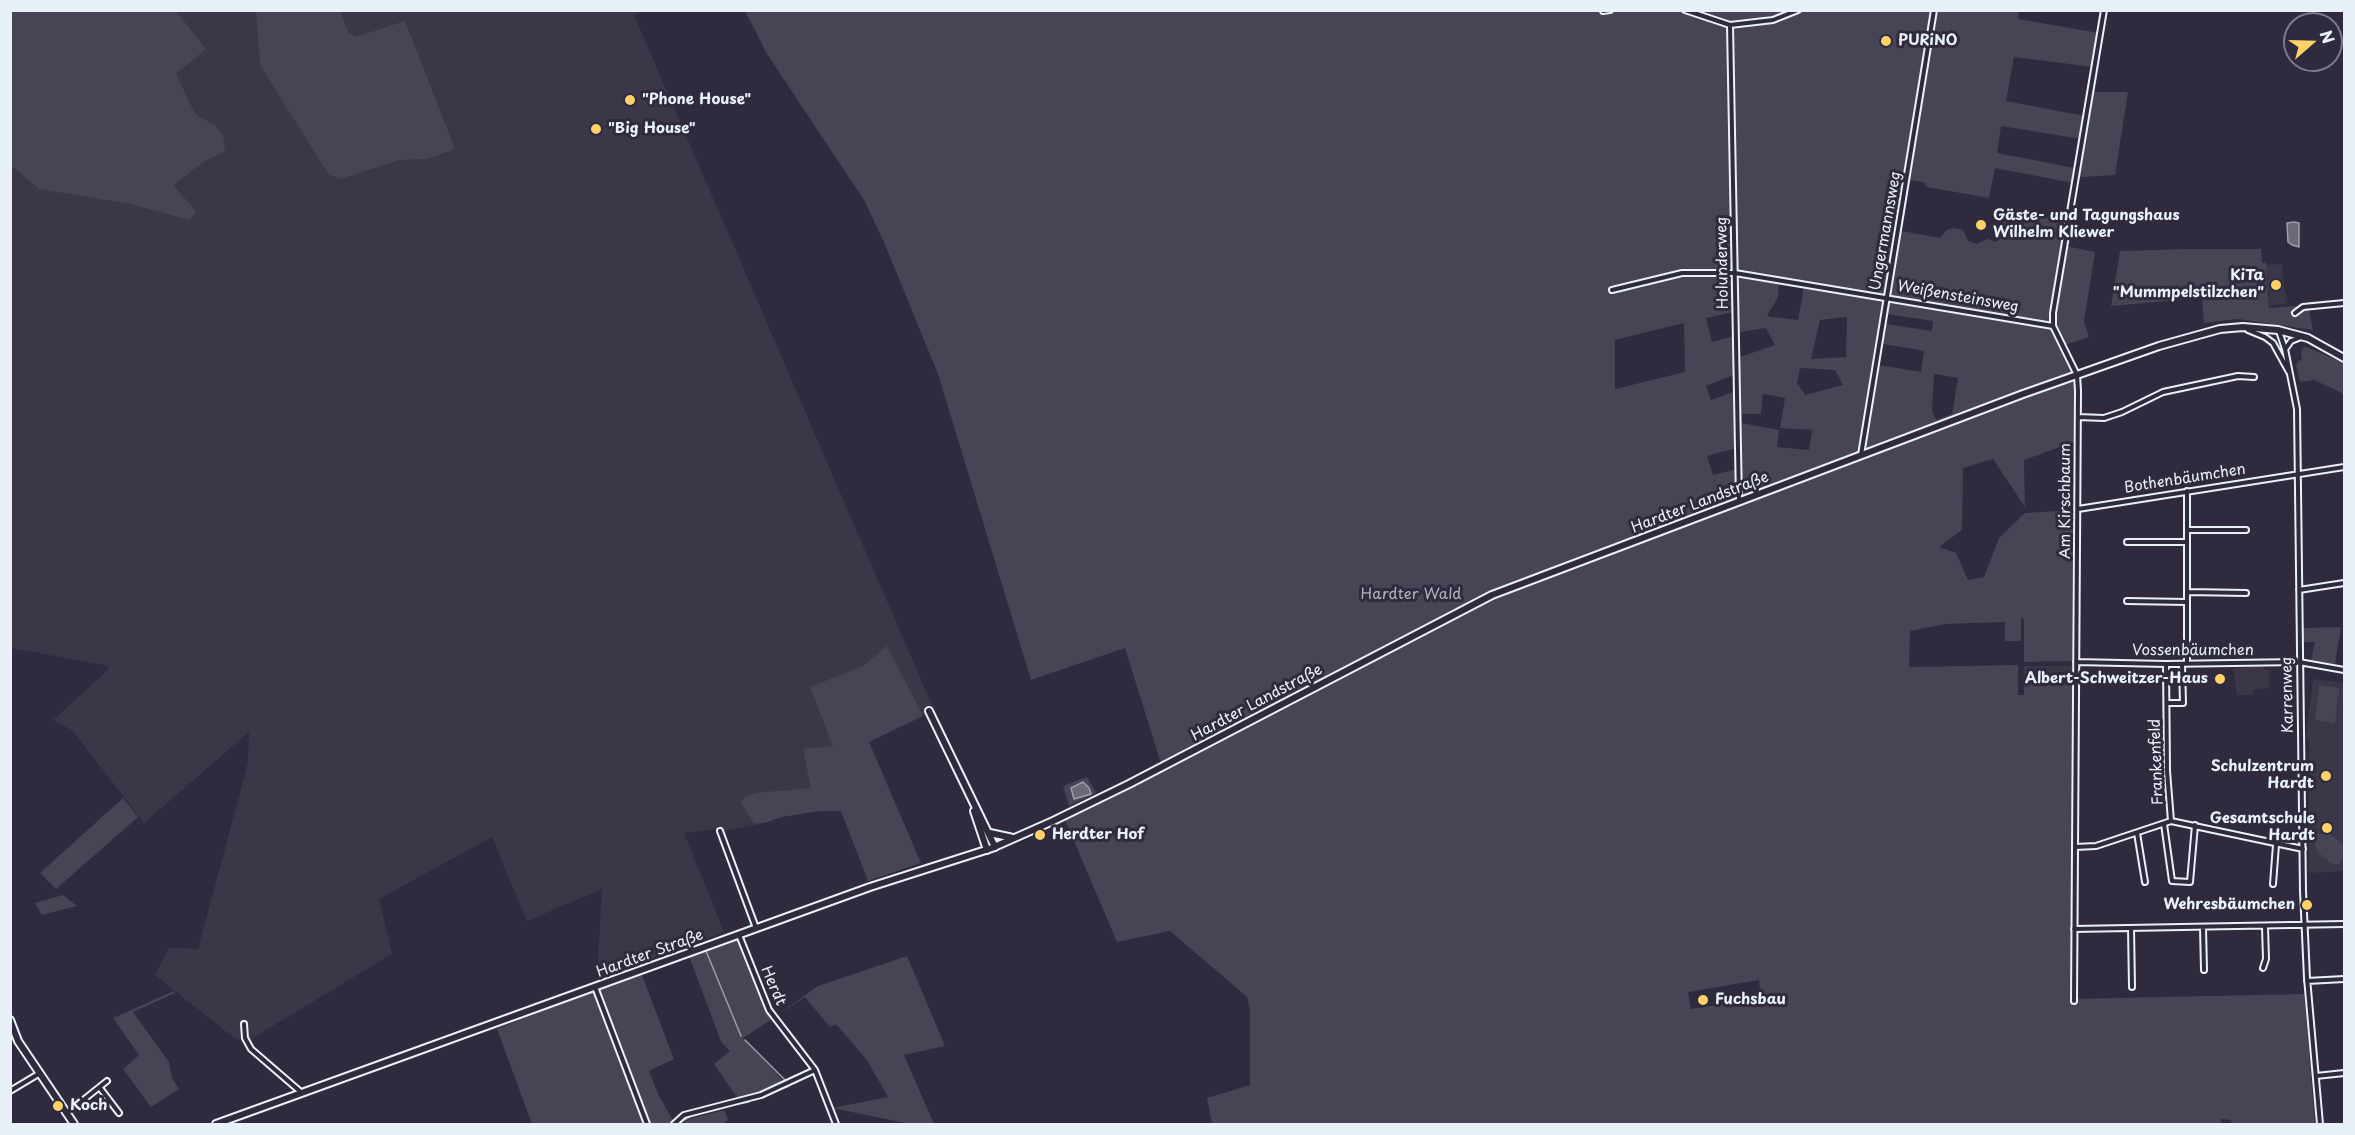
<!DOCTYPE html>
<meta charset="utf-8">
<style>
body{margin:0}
#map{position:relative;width:2355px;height:1135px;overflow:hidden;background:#2f2a3d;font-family:"Playpen Sans",sans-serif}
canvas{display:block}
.frame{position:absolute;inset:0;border:12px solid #e8f1f8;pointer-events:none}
.north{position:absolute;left:2283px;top:12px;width:60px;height:60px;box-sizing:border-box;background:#2f2a3d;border:2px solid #797a88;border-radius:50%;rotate:70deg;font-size:16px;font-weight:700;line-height:24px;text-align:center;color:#e8f1f8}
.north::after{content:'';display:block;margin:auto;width:21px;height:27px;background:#ffd166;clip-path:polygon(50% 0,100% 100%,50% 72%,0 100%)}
</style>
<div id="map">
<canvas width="2355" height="1135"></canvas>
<div class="frame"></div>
<div class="north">N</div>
</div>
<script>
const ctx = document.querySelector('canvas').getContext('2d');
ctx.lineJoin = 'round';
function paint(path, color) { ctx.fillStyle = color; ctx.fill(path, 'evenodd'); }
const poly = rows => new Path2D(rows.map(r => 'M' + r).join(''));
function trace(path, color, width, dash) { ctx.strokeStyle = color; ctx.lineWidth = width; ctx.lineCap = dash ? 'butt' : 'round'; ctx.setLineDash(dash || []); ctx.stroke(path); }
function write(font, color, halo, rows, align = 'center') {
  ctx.font = font + ' "Playpen Sans",sans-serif'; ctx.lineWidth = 6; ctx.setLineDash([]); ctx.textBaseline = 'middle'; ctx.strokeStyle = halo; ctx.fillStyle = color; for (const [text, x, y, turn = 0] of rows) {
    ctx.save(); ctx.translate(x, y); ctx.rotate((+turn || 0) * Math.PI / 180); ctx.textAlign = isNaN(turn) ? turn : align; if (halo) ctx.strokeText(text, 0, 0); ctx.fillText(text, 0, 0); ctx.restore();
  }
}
paint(poly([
 [10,11,643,11,634,15,934,710,836,758,841,811,820,811,781,817,765,823,718,832,716,829,684,833,724,932,597,979,602,889,527,921,492,837,379,899,392,954,246,1042,234,1038,155,975,169,948,198,949,248,763,249,732,144,823,73,731,53,720,108,670,109,666,11,648],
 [2282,264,2284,288,2288,303,2270,306,2266,265],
 [2024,666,2072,666,2072,684,2024,685],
 [2248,667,2264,667,2264,670,2269,670,2269,688,2254,690,2253,695,2237,695,2233,669],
 [2313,679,2344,683,2344,871,2309,873,2309,741,2306,738]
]), '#3b3749');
paint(poly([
 [11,10,176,11,206,49,176,74,195,114,215,125,223,135,225,152,206,160,173,185,196,211,190,220,130,204,39,189,11,165],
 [2019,10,2018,19,2099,33,2093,67,2014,57,2006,101,2085,116,2081,139,2001,126,1997,153,2075,168,2073,183,1995,168,1989,198,1927,187,1924,182,1910,180,1902,231,1940,238,1947,230,1953,228,1963,230,1968,241,1977,244,1987,239,1997,242,2004,210,2070,222,2066,246,2095,252,2084,321,2089,337,2064,345,2074,380,2074,442,2024,460,2025,507,1993,459,1963,468,1962,530,1939,547,1956,553,1968,580,1984,577,1999,538,2025,513,2073,510,2072,661,2024,662,2024,619,2021,618,2021,641,2005,641,2005,622,1945,624,1910,631,1909,667,2018,665,2018,695,2024,695,2024,685,2072,684,2071,999,2304,994,2315,1124,2232,1124,2231,1120,2221,1119,2221,1124,1212,1124,1207,1098,1250,1085,1250,1009,1247,997,1170,931,1117,942,1065,820,1163,770,1125,648,1031,680,938,374,883,240,864,200,767,54,745,11],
 [1779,283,1804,287,1798,320,1767,316,1778,297],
 [1733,312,1734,336,1712,342,1706,318],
 [1887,314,1933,321,1932,331,1886,324],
 [1847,317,1846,357,1811,359,1820,320],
 [1684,323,1685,372,1615,389,1615,340],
 [1766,328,1775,345,1740,357,1740,332],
 [1883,344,1924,351,1921,372,1879,365],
 [1800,368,1835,370,1843,385,1805,395,1797,383],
 [1934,374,1958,378,1952,414,1936,420,1932,410],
 [1734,375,1736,391,1711,400,1706,386],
 [1763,394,1785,398,1780,428,1812,430,1809,450,1777,447,1779,430,1742,423,1742,414,1761,414],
 [1736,448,1737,469,1713,475,1707,456],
 [1759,980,1760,992,1728,997,1724,1004,1691,1009,1688,992],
 [256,11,340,11,349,34,356,37,405,21,455,149,427,159,399,160,341,179,329,175,260,65],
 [2092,92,2128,92,2115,175,2080,177,2078,174],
 [2188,249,2261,249,2262,263,2266,263,2269,308,2308,305,2313,330,2238,319,2204,323,2202,298,2111,306,2120,251],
 [2306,347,2344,363,2344,394,2314,380,2300,382,2296,366,2298,361,2302,360,2301,354,2302,348],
 [2341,627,2335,664,2311,660,2315,642,2303,642,2303,628],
 [887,646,923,716,869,742,921,863,868,881,841,811,820,811,781,817,765,823,754,823,741,803,744,797,755,793,811,788,803,749,833,746,810,687,863,666],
 [2319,685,2339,688,2335,723,2315,720],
 [1087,777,1096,793,1069,806,1063,786],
 [123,798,138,817,56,889,40,873],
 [2314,834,2330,834,2344,846,2344,855,2339,864,2333,864,2321,855,2315,846],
 [63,895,77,906,42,915,35,903],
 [739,934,767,1011,772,1019,743,1038,785,1083,738,1099,714,1064,730,1051,721,1042,688,953],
 [907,956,945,1046,904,1055,934,1124,911,1124,832,1108,888,1097,867,1060,836,1024,830,1027,805,997,776,1016,818,986],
 [640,970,674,1059,649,1071,659,1096,675,1124,532,1124,497,1029],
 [174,991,175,993,133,1012,169,1062,172,1078,179,1089,151,1107,123,1069,139,1055,113,1018],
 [724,1110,728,1119,724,1124,681,1124,692,1118]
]), '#464455');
const water = poly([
 [2294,222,2299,223,2299,247,2292,245,2288,242,2287,223,2294,222],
 [1083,782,1089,788,1091,794,1074,799,1071,788,1083,782]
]);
paint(water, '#696978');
trace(water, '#9c9fab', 1.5);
trace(poly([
 [706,951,741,1036],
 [745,1040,786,1081],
 [775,1091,789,1086],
 [764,1096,773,1092],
 [757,1099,760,1098],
 [732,1105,749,1102],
 [679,1123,693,1115,729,1106]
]), '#9c9fab', 1.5);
const street = poly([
 [1685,10,1730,25,1773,20,1798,10],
 [1603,11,1610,10],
 [1730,25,1739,501],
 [1612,290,1682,273,1735,273,2053,326],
 [2295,313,2303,307,2344,303],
 [2248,330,2265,337,2273,343,2289,372],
 [2279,331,2285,349,2297,409,2303,891,2307,978,2320,1124],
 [2286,348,2291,341,2301,337],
 [2078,417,2104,418,2122,412,2163,392,2238,376,2254,377],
 [1861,455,1934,10],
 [2187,491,2187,663],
 [2078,509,2344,467],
 [2188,530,2246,530],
 [2127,542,2187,542],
 [2299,590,2344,583],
 [2188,592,2246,593],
 [2127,601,2187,602],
 [2076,662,2166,664,2299,662,2344,670],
 [2166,664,2167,771,2171,821],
 [2167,703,2183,703,2182,664],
 [2164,824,2172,881,2190,882,2195,825],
 [720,831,756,928],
 [2137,833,2145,882],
 [2075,847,2096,846,2171,821,2303,849],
 [2273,884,2276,845],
 [2131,928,2132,987],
 [2203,928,2204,970],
 [2074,929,2344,924],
 [739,935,769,1010,815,1070,836,1124],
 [2263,968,2266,959,2265,927],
 [2307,981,2344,979],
 [595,987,647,1124],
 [2074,1001,2078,391,2077,375,2053,326,2053,313,2104,10],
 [244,1024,245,1038,251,1049,302,1093],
 [2316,1076,2344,1073],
 [100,1088,119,1113],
 [10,1091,40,1073],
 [67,1113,107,1081],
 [674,1124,684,1115,761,1095,815,1070]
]);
const secondary = poly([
 [929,711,995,847],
 [974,811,987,850],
 [990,833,1013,838],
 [10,1020,18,1041,74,1124],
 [216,1124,870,887,992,848,1053,821,1129,784,1492,595,2023,394,2159,346,2220,329,2243,327,2278,330,2308,338,2344,358]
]);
trace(street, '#e8f1f8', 8);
trace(secondary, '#e8f1f8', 10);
trace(street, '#2f2a3d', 4);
trace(secondary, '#2f2a3d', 6);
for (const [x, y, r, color] of [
 [1886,41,6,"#ffd166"],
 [630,100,6,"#ffd166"],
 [596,129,6,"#ffd166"],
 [1981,225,6,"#ffd166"],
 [2276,285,6,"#ffd166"],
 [2220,679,6,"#ffd166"],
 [2326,776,6,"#ffd166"],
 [2327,828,6,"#ffd166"],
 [1040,835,6,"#ffd166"],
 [2307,905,6,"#ffd166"],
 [1703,1000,6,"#ffd166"],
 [58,1106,6,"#ffd166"]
]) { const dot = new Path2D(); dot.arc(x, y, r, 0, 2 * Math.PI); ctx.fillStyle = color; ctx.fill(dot); trace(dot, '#2f2a3d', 2); }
write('bold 15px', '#e8f1f8', '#2f2a3d', [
 ["PURiNO",1898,41],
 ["\"Phone House\"",642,100],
 ["\"Big House\"",608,129],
 ["Gäste- und Tagungshaus",1993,216],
 ["Wilhelm Kliewer",1993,233],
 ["KiTa",2264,276,"right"],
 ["\"Mummpelstilzchen\"",2264,293,"right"],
 ["Albert-Schweitzer-Haus",2208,679,"right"],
 ["Schulzentrum",2314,767,"right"],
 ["Hardt",2314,784,"right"],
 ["Gesamtschule",2315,819,"right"],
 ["Hardt",2315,836,"right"],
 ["Herdter Hof",1052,835],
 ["Wehresbäumchen",2295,905,"right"],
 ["Fuchsbau",1715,1000],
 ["Koch",70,1106]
], 'left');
write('15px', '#e8f1f8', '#2f2a3d', [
 ["Ungermannsweg",1886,231,-80],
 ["Holunderweg",1723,263,-91],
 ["Weißensteinsweg",1958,297,10],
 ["Bothenbäumchen",2185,479,-9],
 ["Am Kirschbaum",2066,501,-90],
 ["Hardter Landstraße",1700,503,-21],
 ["Vossenbäumchen",2193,651],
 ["Karrenweg",2288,695,-91],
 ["Hardter Landstraße",1257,703,-28],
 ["Frankenfeld",2157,762,-92],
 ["Hardter Straße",650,954,-20],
 ["Herdt",773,986,67]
]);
write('15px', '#afb4bf', '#2f2a3d', [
 ["Hardter Wald",1411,595]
]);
</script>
